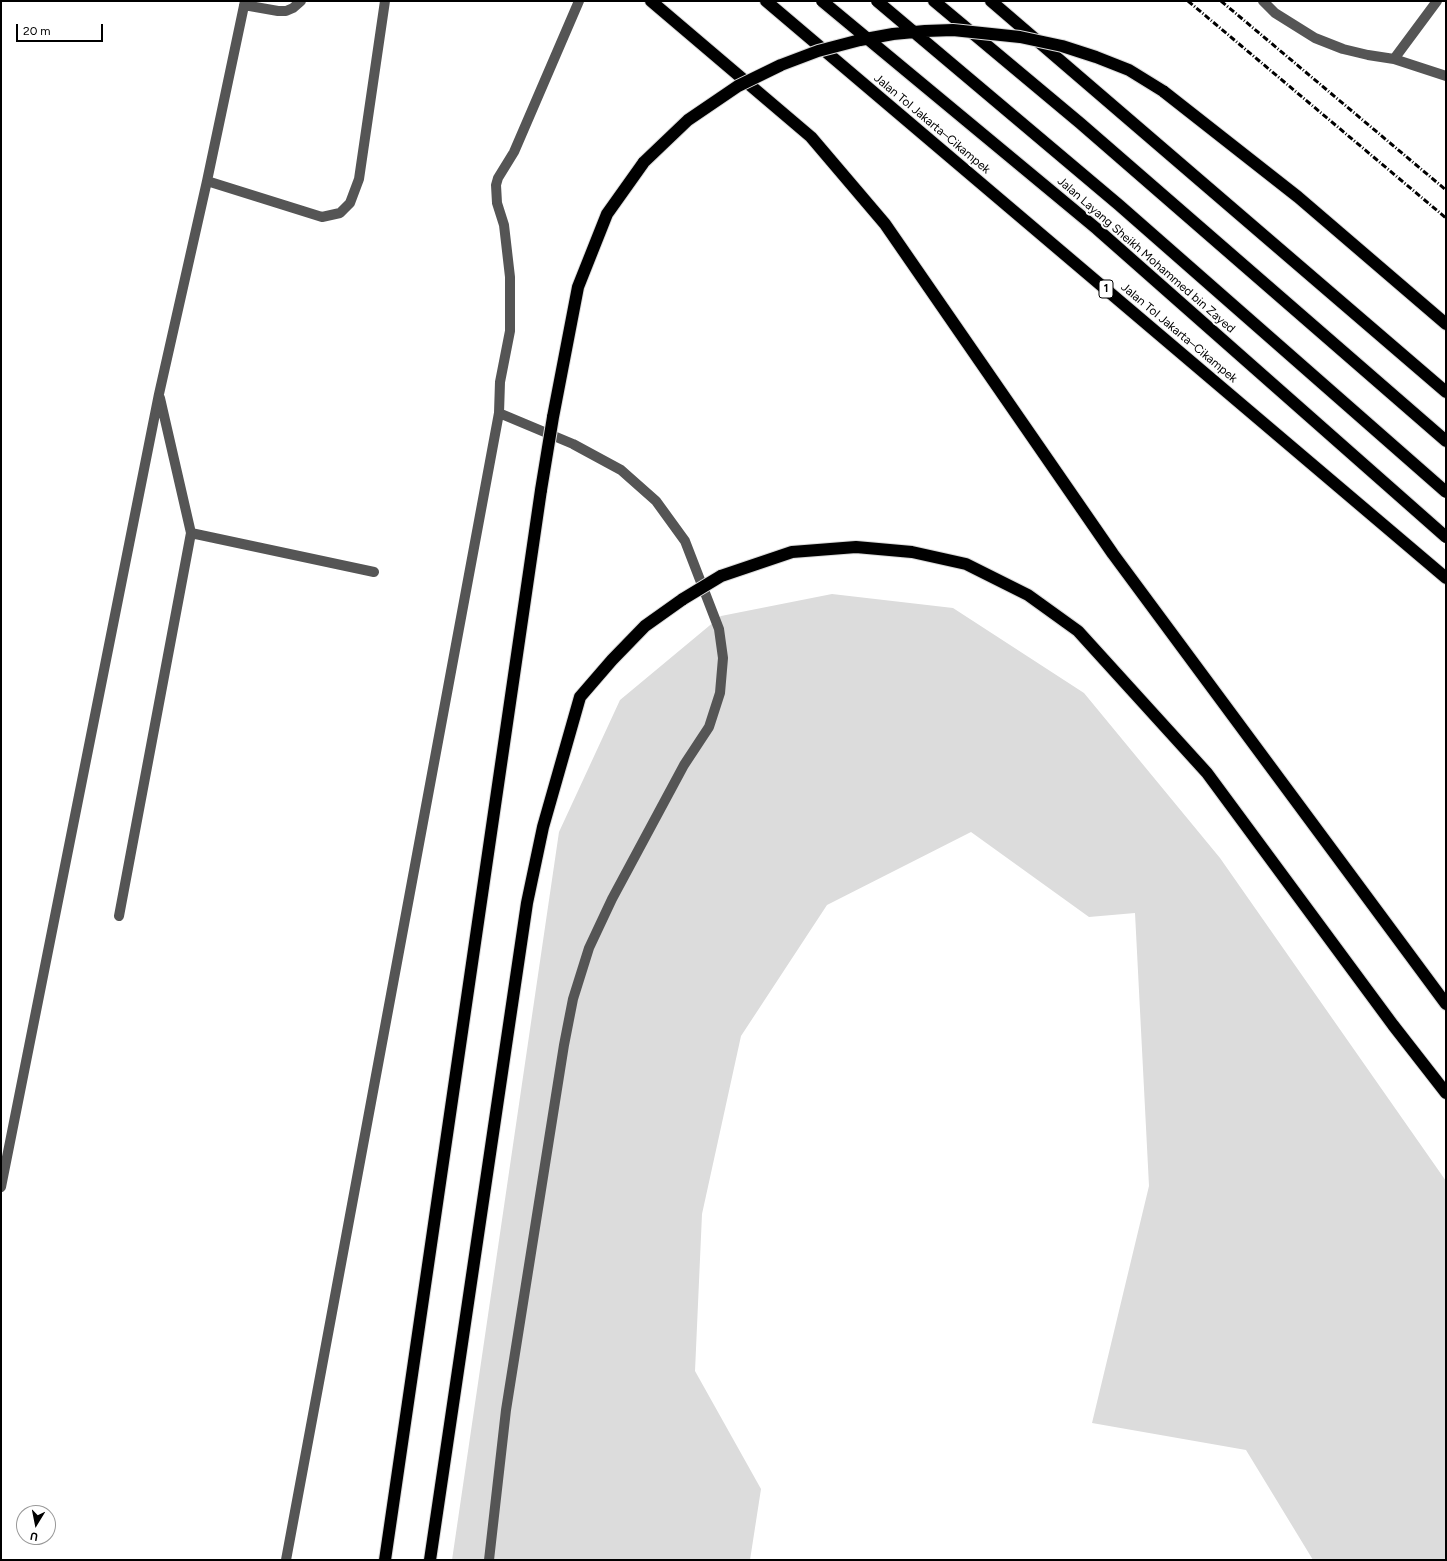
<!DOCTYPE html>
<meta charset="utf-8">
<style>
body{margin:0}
#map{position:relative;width:1447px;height:1561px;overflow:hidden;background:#fff;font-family:Figtree,sans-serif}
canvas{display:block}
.frame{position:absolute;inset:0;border:2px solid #000;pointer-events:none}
.north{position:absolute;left:16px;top:1505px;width:40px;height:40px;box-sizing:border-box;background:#fff;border:1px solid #999;border-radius:50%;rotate:190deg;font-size:11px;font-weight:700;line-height:16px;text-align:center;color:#000}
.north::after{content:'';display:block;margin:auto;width:14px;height:18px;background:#000;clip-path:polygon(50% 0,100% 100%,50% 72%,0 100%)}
.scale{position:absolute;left:16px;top:24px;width:87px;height:18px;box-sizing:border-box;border:2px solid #000;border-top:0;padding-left:5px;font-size:12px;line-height:14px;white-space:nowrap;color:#000;-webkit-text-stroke:3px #fff;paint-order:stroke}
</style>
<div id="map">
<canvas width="1447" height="1561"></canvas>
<div class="frame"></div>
<div class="north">U</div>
<div class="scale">20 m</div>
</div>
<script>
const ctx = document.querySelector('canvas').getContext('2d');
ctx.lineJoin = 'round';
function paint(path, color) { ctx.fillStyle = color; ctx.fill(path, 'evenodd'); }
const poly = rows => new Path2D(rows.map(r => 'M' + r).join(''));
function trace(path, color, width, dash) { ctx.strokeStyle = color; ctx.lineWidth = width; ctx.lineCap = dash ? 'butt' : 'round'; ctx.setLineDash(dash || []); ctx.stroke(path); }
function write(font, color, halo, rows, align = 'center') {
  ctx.font = font + ' Figtree,sans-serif'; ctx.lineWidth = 4; ctx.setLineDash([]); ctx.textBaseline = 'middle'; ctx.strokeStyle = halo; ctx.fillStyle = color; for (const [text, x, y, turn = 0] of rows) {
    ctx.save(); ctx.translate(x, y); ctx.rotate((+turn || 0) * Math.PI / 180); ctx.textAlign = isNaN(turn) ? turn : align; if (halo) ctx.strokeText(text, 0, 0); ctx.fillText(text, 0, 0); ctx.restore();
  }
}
paint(poly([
 [832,594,953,608,1084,693,1220,858,1446,1181,1446,1560,1313,1560,1246,1450,1092,1423,1149,1186,1135,913,1089,917,971,832,827,905,741,1036,702,1214,695,1371,761,1489,750,1560,452,1560,559,832,620,700,721,616]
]), '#dcdcdc');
const highway = poly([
 [651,1,811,137,885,224,1113,554,1446,1004],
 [766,1,1446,578],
 [934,1,1080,123,1446,441],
 [991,1,1446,392],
 [1163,91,1298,197,1446,324],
 [553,417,578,287,607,214,644,162],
 [721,576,792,552,856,547,912,552,966,564,1028,595,1078,631,1207,773,1393,1025,1446,1093],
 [385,1560,541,490],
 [430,1560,527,903,543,827,580,697,612,660,645,626,683,599]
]);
trace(highway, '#dbdbdb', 14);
trace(poly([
 [1263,1,1275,13,1315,38,1343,49,1368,55,1394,59,1446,76],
 [244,5,278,11,286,11,293,8,301,1],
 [1394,59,1437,1],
 [207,181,322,217,340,213,350,203,359,179,385,1],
 [160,398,191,533,374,572],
 [119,916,191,533],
 [1,1187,159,394,207,181,245,1],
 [286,1560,499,413,500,382,510,331,510,277,504,225,497,203,496,185,498,178,514,152,579,1],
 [489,1560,506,1410,564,1045,573,999,589,948,612,899,684,765,709,727,720,693,723,658,719,629,685,541,656,501,621,470,573,444,499,413]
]), '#555', 10);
trace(highway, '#000', 12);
trace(poly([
 [1188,1,1446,218],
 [1221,1,1446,190]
]), '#000', 3, [6, 2, 1, 2]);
const highwayBridge = poly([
 [822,1,1097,229,1446,537],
 [877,1,1119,205,1446,492],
 [644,162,688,120,738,86,781,65,818,51,860,40,893,34,925,31,953,30,1020,37,1062,46,1096,57,1129,70,1163,91],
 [541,490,553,417],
 [683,599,721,576]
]);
trace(highwayBridge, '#dbdbdb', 14, []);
trace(highwayBridge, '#000', 12);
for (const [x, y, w] of [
 [1106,289,14]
]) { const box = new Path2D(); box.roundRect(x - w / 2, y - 9, w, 18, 3); ctx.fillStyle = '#fff'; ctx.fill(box); trace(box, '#000', 1); }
write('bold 11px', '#000', null, [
 ["1",1106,289]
]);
write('12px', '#000', '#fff', [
 ["Jalan Tol Jakarta–Cikampek",932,124,40],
 ["Jalan Layang Sheikh Mohammed bin Zayed",1146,255,41],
 ["Jalan Tol Jakarta–Cikampek",1179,333,40]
]);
</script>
